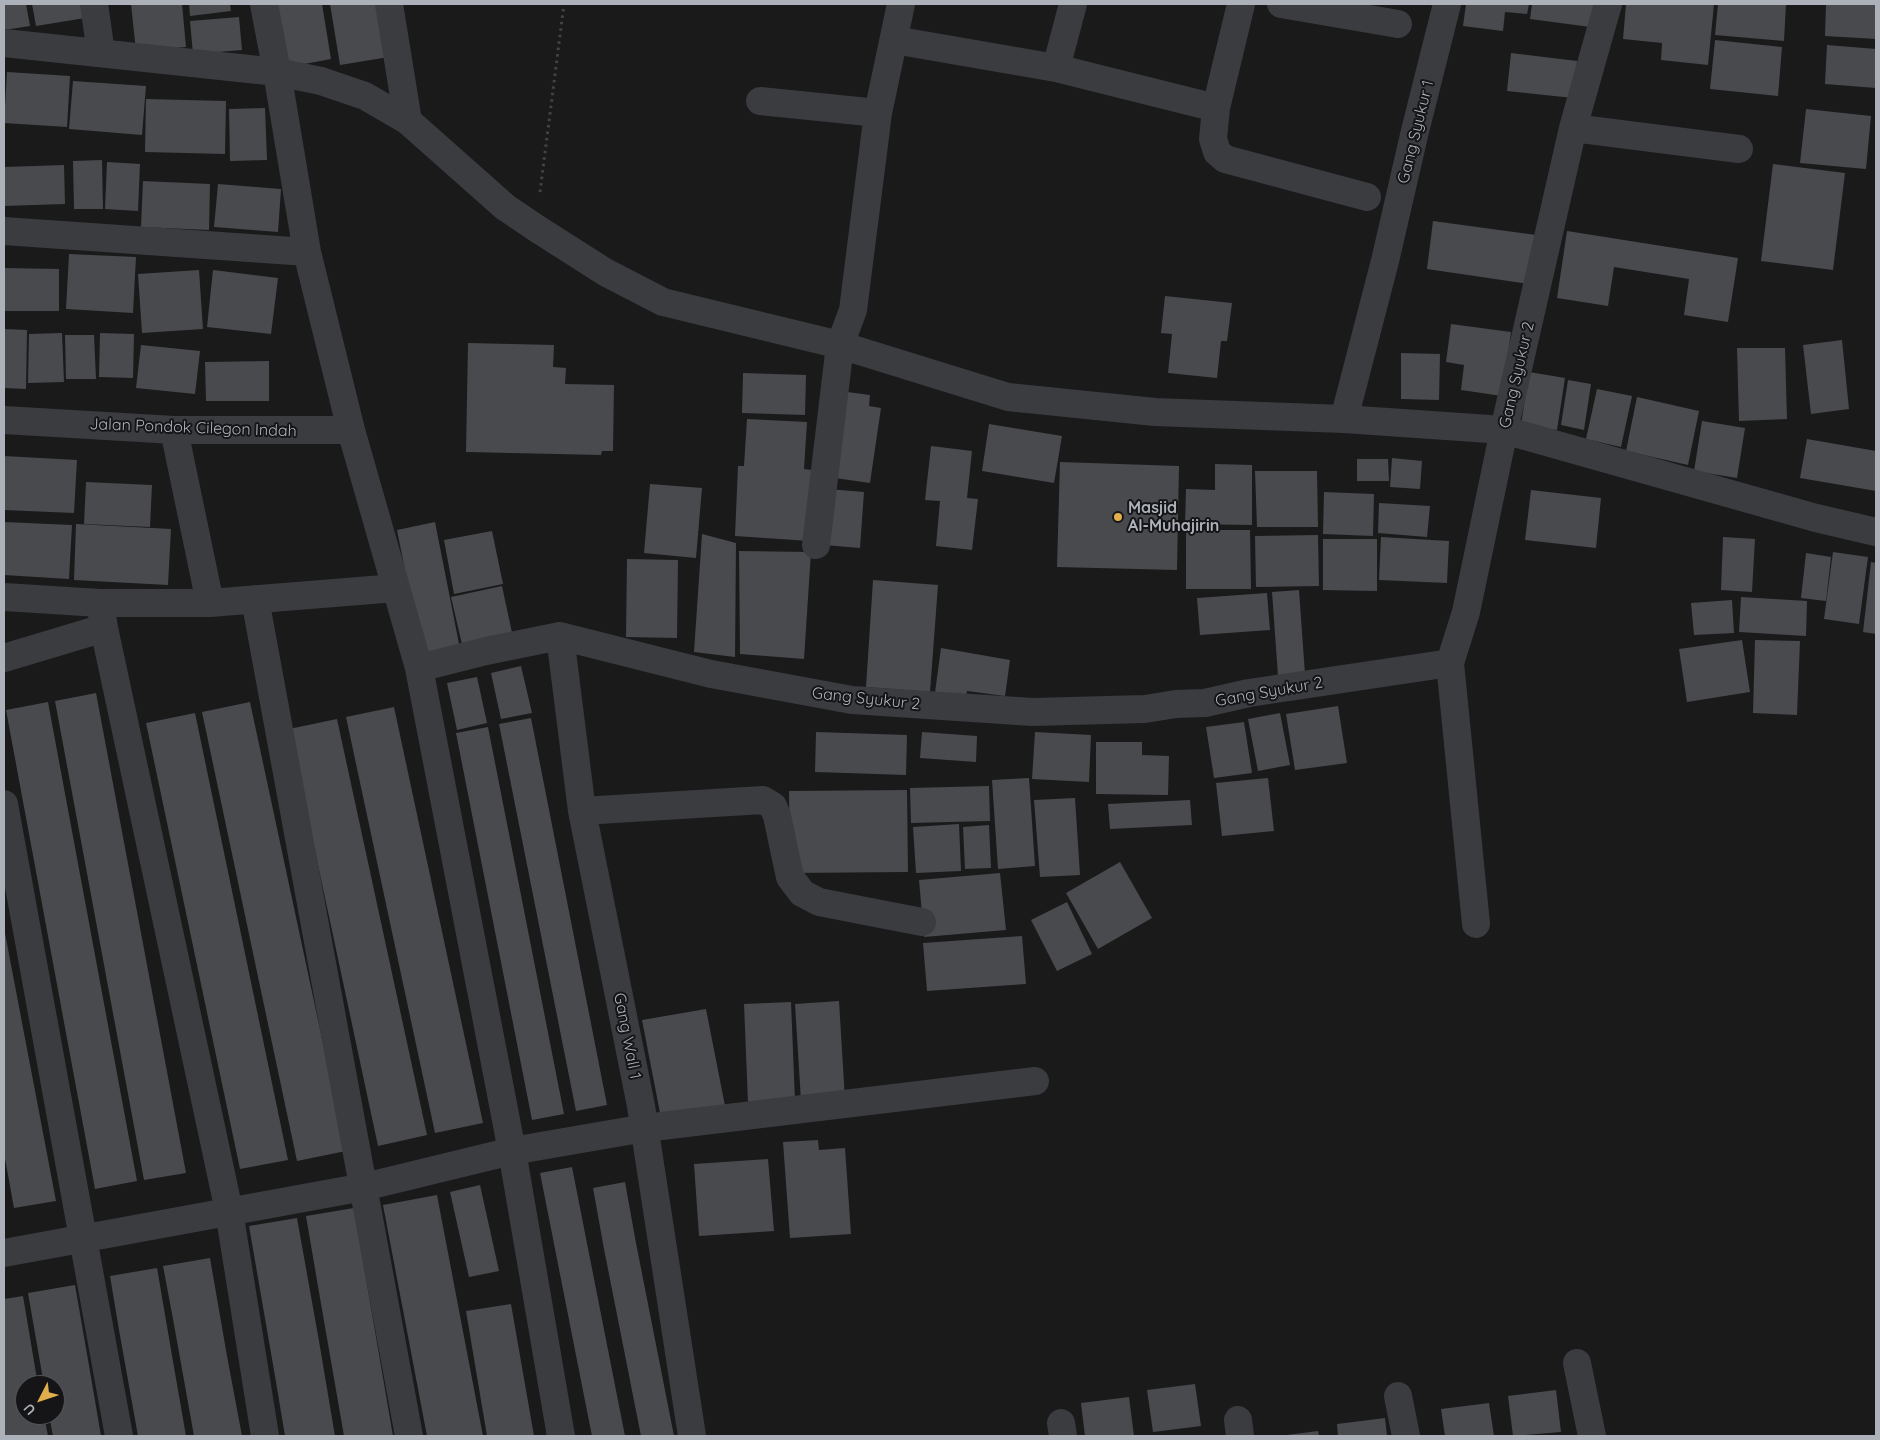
<!DOCTYPE html>
<style>
body{margin:0}
#map{position:relative;width:1880px;height:1440px;overflow:hidden;background:#1a1a1b;font-family:Quicksand,sans-serif}
canvas{display:block}
.frame{position:absolute;inset:0;border:5px solid #adb1ba;pointer-events:none}
.north{position:absolute;left:15px;top:1375px;width:50px;height:50px;box-sizing:border-box;background:#151517;border:1px solid #525358;border-radius:50%;rotate:229deg;font-size:14px;font-weight:700;line-height:20px;text-align:center;color:#adb1ba}
.north::after{content:'';display:block;margin:auto;width:18px;height:22px;background:#e1ae4d;clip-path:polygon(50% 0,100% 100%,50% 72%,0 100%)}
</style>
<div id="map">
<canvas width="1880" height="1440"></canvas>
<div class="frame"></div>
<div class="north">U</div>
</div>
<script>
const ctx = document.querySelector('canvas').getContext('2d');
ctx.lineJoin = 'round';
function paint(path, color) { ctx.fillStyle = color; ctx.fill(path, 'evenodd'); }
const poly = rows => new Path2D(rows.map(r => 'M' + r).join(''));
function trace(path, color, width, dash) { ctx.strokeStyle = color; ctx.lineWidth = width; ctx.lineCap = dash ? 'butt' : 'round'; ctx.setLineDash(dash || []); ctx.stroke(path); }
function write(font, color, halo, rows, align = 'center') {
  ctx.font = font + ' Quicksand,sans-serif'; ctx.lineWidth = 4; ctx.setLineDash([]); ctx.textBaseline = 'middle'; ctx.strokeStyle = halo; ctx.fillStyle = color; for (const [text, x, y, turn = 0] of rows) {
    ctx.save(); ctx.translate(x, y); ctx.rotate((+turn || 0) * Math.PI / 180); ctx.textAlign = isNaN(turn) ? turn : align; if (halo) ctx.strokeText(text, 0, 0); ctx.fillText(text, 0, 0); ctx.restore();
  }
}
paint(poly([
 [4,4,26,4,30,26,4,30],
 [32,4,82,4,85,18,36,26],
 [131,4,182,4,186,47,136,51],
 [189,4,230,4,231,11,190,16],
 [272,4,322,4,331,59,283,68],
 [330,4,380,4,389,57,340,65],
 [1466,4,1529,4,1527,14,1505,12,1503,31,1463,26],
 [1532,4,1601,4,1598,28,1530,19],
 [1626,4,1714,4,1708,65,1661,60,1662,43,1623,39],
 [1718,4,1786,4,1784,41,1715,35],
 [1826,4,1876,4,1876,39,1825,36],
 [239,17,242,50,193,54,190,21],
 [1715,40,1782,47,1778,96,1710,89],
 [1827,45,1876,49,1876,88,1825,84],
 [1511,53,1577,61,1573,98,1507,91],
 [7,72,70,76,67,127,4,123],
 [73,81,146,86,142,135,69,129],
 [146,99,226,101,225,154,145,152],
 [265,108,267,160,230,161,229,109],
 [1806,109,1871,116,1866,169,1800,163],
 [102,160,103,209,74,209,73,161],
 [107,162,140,164,138,211,105,209],
 [1773,164,1845,173,1833,270,1761,261],
 [64,165,65,204,4,206,4,167],
 [143,181,210,184,209,230,141,227],
 [218,184,281,189,278,232,214,227],
 [1433,221,1536,235,1529,284,1427,269],
 [1567,231,1738,258,1728,322,1684,315,1689,279,1614,267,1608,306,1557,298],
 [69,254,136,257,133,313,66,309],
 [4,268,59,269,59,311,4,311],
 [199,270,203,329,142,333,138,274],
 [213,270,278,278,271,334,207,327],
 [1165,296,1232,303,1227,341,1221,341,1217,378,1168,373,1172,334,1161,333],
 [1451,324,1511,332,1502,396,1461,390,1464,365,1446,362],
 [4,329,27,330,26,389,4,388],
 [62,333,64,382,28,383,29,334],
 [100,333,134,334,133,378,99,377],
 [65,335,94,335,96,379,66,379],
 [1842,340,1849,409,1811,414,1803,345],
 [468,343,554,345,553,367,566,368,565,384,614,385,613,451,602,451,601,455,466,452],
 [141,345,200,351,195,394,136,388],
 [1737,348,1785,348,1787,419,1739,421],
 [1401,353,1440,354,1439,400,1401,399],
 [269,361,269,401,206,401,205,362],
 [1529,372,1565,378,1557,430,1521,425],
 [743,373,806,375,805,415,742,413],
 [1568,380,1591,384,1584,430,1561,425],
 [1597,389,1632,396,1621,447,1586,439],
 [840,391,870,395,869,406,881,408,870,483,828,477],
 [1637,397,1699,411,1688,465,1626,451],
 [747,419,807,422,804,469,812,470,809,541,735,536,738,466,744,466],
 [1702,421,1745,428,1737,478,1694,471],
 [989,424,1062,436,1054,483,982,471],
 [1807,439,1876,451,1876,491,1800,478],
 [931,446,972,451,967,498,978,499,972,550,936,546,940,501,925,500],
 [4,456,77,460,74,513,4,510],
 [1392,458,1422,461,1420,489,1390,487],
 [1357,459,1388,459,1389,481,1357,481],
 [1060,462,1179,466,1177,570,1057,567],
 [1215,464,1252,465,1252,525,1185,524,1186,489,1215,490],
 [1255,471,1317,471,1318,527,1257,527],
 [86,482,152,485,150,527,84,524],
 [650,484,702,488,696,558,644,553],
 [828,489,864,492,860,548,824,545],
 [1531,490,1601,498,1596,548,1525,540],
 [1324,492,1374,494,1373,536,1323,534],
 [1379,503,1430,506,1427,537,1378,533],
 [4,522,72,525,69,579,4,575],
 [435,522,461,654,423,661,397,530],
 [76,524,171,529,168,585,74,580],
 [1186,530,1250,530,1251,589,1186,589],
 [492,531,503,584,454,594,444,540],
 [702,534,736,543,735,657,694,652],
 [1318,535,1319,586,1256,587,1255,536],
 [1381,537,1449,541,1447,583,1379,580],
 [1723,537,1755,539,1752,592,1721,590],
 [1323,539,1377,539,1377,591,1323,590],
 [739,551,811,552,804,659,740,654],
 [1833,552,1868,557,1859,624,1824,619],
 [1806,553,1831,557,1826,601,1801,598],
 [627,559,678,560,677,638,626,637],
 [1871,562,1876,563,1876,634,1863,632],
 [873,580,938,585,930,692,866,687],
 [502,586,514,642,464,653,451,597],
 [1299,590,1305,674,1278,676,1272,592],
 [1267,593,1270,630,1200,635,1197,598],
 [1741,597,1807,601,1806,636,1739,632],
 [1732,600,1734,633,1694,635,1691,603],
 [1742,640,1750,692,1687,702,1679,649],
 [1755,640,1800,641,1797,715,1753,713],
 [941,648,1010,660,1005,696,967,691,965,705,934,700],
 [521,666,532,713,501,719,491,673],
 [477,677,487,723,457,730,447,683],
 [96,693,186,1173,144,1180,55,701],
 [48,702,137,1181,95,1189,6,710],
 [250,702,346,1151,297,1161,202,712],
 [1338,706,1347,763,1295,770,1286,714],
 [394,707,483,1123,435,1133,346,717],
 [195,713,288,1160,240,1169,146,723],
 [1280,713,1290,765,1258,771,1248,719],
 [531,718,607,1105,576,1111,499,724],
 [337,719,427,1135,378,1146,289,729],
 [1244,722,1252,773,1214,778,1206,727],
 [488,727,564,1114,532,1120,456,733],
 [816,732,907,735,906,775,815,772],
 [922,732,977,736,976,762,920,758],
 [1035,732,1091,735,1089,782,1032,779],
 [1096,742,1142,742,1142,755,1169,756,1168,795,1096,794],
 [1029,778,1035,866,998,869,992,780],
 [1268,778,1274,831,1222,836,1216,783],
 [989,786,990,821,911,823,910,788],
 [907,790,908,872,790,873,789,791],
 [1075,798,1080,875,1040,877,1034,800],
 [1190,800,1192,825,1110,829,1108,804],
 [959,824,961,871,916,873,913,827],
 [989,825,991,868,965,869,963,827],
 [1120,862,1152,918,1098,949,1066,893],
 [1000,873,1006,930,924,937,919,880],
 [1067,902,1092,954,1057,971,1031,920],
 [4,928,56,1201,14,1208,4,1153],
 [1022,936,1026,984,927,991,923,943],
 [839,1001,845,1099,801,1101,795,1004],
 [791,1002,795,1101,748,1103,744,1004],
 [706,1009,726,1111,662,1123,642,1020],
 [818,1140,819,1150,845,1148,851,1234,790,1238,783,1142],
 [768,1159,774,1231,699,1236,694,1164],
 [572,1167,583,1223,625,1436,592,1436,589,1421,540,1173],
 [625,1182,636,1243,674,1436,641,1436,604,1249,593,1188],
 [480,1185,499,1271,469,1277,450,1192],
 [437,1195,457,1300,483,1436,427,1436,383,1205],
 [354,1208,375,1331,393,1436,344,1436,320,1298,306,1216],
 [297,1218,319,1341,335,1436,285,1436,276,1382,249,1226],
 [210,1258,227,1356,242,1436,194,1436,173,1319,163,1266],
 [157,1268,174,1367,186,1436,138,1436,119,1330,110,1276],
 [75,1285,92,1383,101,1436,53,1436,52,1431,49,1415,55,1415,55,1385,44,1385,28,1293],
 [23,1296,38,1385,25,1385,25,1415,44,1415,48,1436,4,1436,4,1299],
 [511,1304,534,1436,487,1436,466,1311],
 [1195,1384,1201,1426,1153,1432,1147,1390],
 [1556,1390,1561,1432,1513,1436,1508,1396],
 [1129,1397,1134,1436,1085,1436,1081,1403],
 [1489,1403,1494,1436,1445,1436,1441,1409],
 [1385,1418,1387,1436,1338,1436,1337,1424],
 [1318,1431,1319,1436,1287,1436,1287,1435]
]), '#494a4e');
trace(poly([
 [540,192,564,4]
]), '#414347', 3, [2.5, 4]);
trace(poly([
 [94,4,101,53],
 [264,4,277,72,307,252,351,430,419,668,512,1151,561,1436],
 [389,4,408,121],
 [1241,4,1216,108,1213,139,1217,152,1225,159,1367,197],
 [1281,4,1398,24],
 [894,40,1056,68,1216,108],
 [4,43,277,72,321,81,365,96,408,121,505,207,536,228,605,272,663,302,840,345,1008,397,1155,412,1344,419,1504,430,1816,518,1876,532],
 [1056,68,1073,4],
 [760,101,878,113],
 [1573,128,1739,149],
 [4,231,307,252],
 [1344,419,1385,261,1415,131,1447,4],
 [4,420,174,430,351,430],
 [174,430,210,603],
 [816,545,840,345,853,310,878,113,901,4],
 [4,597,100,603,210,603,396,588],
 [255,599,409,1436],
 [100,603,104,628,229,1211,265,1436],
 [560,636,582,811,641,1106,692,1436],
 [4,658,104,628],
 [1450,663,1476,924],
 [419,668,486,651,560,636,711,674,852,700,1032,712,1145,709,1176,704,1205,703,1249,693,1450,663,1466,612,1504,430,1573,128,1608,4],
 [4,804,119,1436],
 [582,811,763,800,773,806,777,816,790,877,802,893,819,902,922,922],
 [4,1253,364,1187,512,1151,645,1128,1035,1081],
 [1577,1363,1592,1436],
 [1398,1396,1406,1436],
 [1238,1420,1240,1436],
 [1061,1423,1063,1436]
]), '#3b3c40', 28);
for (const [x, y, r, color] of [
 [1118,517,5,"#e1ae4d"]
]) { const dot = new Path2D(); dot.arc(x, y, r, 0, 2 * Math.PI); ctx.fillStyle = color; ctx.fill(dot); trace(dot, '#151517', 2); }
write('16px', '#adb1ba', '#151517', [
 ["Gang Syukur 1",1416,132,-76],
 ["Gang Syukur 2",1517,375,-77],
 ["Jalan Pondok Cilegon Indah",193,428,2],
 ["Gang Syukur 2",1269,692,-10],
 ["Gang Syukur 2",866,699,6],
 ["Gang Wall 1",627,1036,79]
]);
write('bold 16px', '#adb1ba', '#151517', [
 ["Masjid",1128,508],
 ["Al-Muhajirin",1128,526]
], 'left');
</script>
